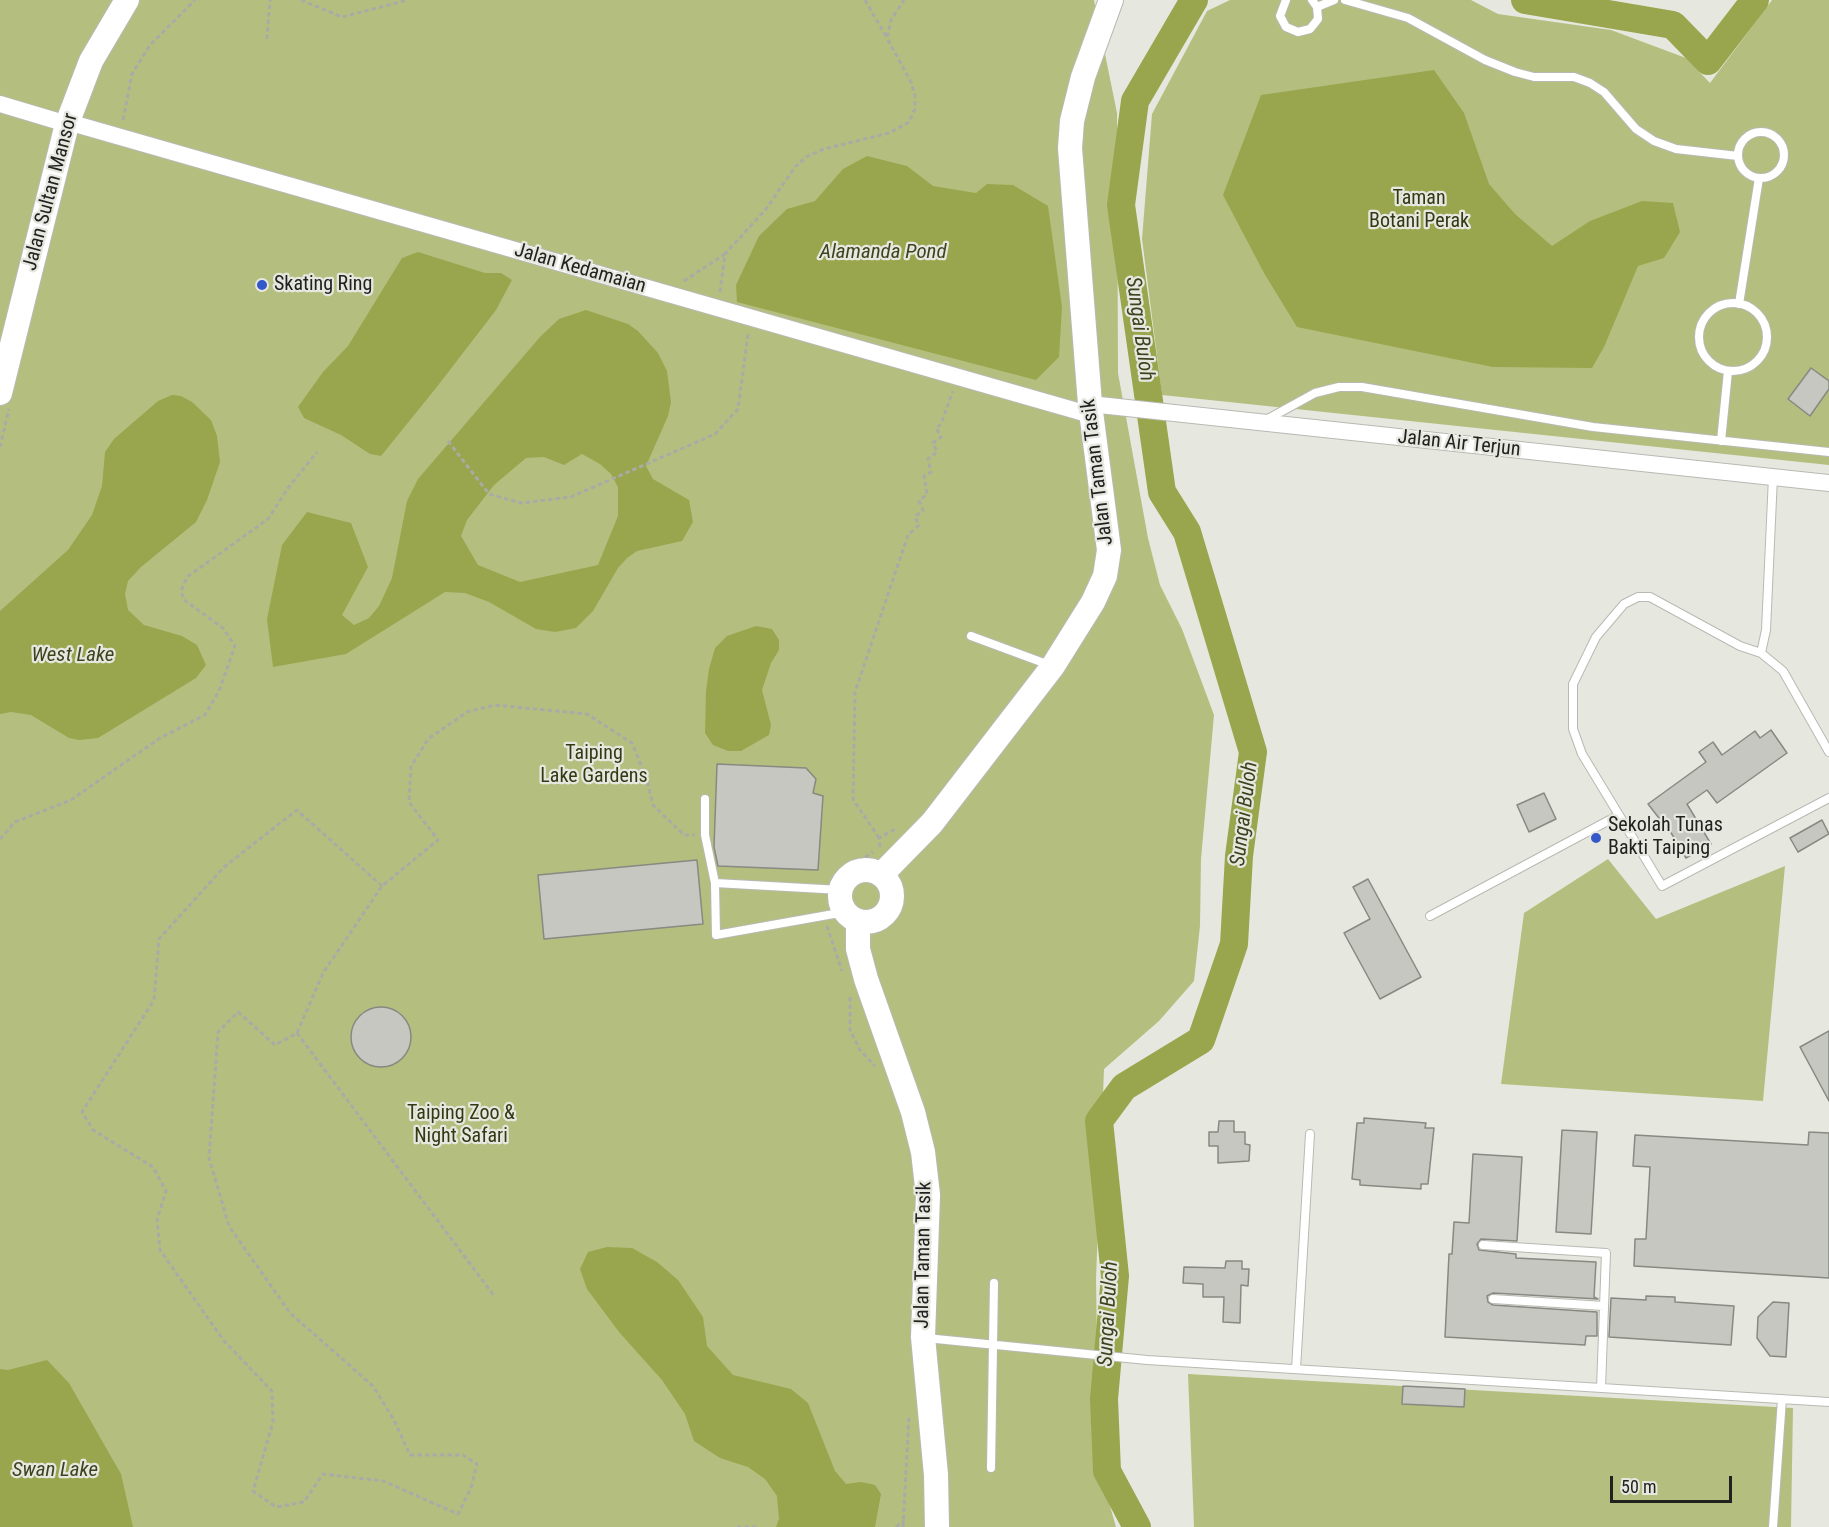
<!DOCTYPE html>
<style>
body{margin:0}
#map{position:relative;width:1829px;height:1527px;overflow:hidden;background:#e6e8e0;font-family:"Roboto Condensed",sans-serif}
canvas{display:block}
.scale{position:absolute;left:1610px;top:1476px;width:122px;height:27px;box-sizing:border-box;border:3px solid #21211f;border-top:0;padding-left:8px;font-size:18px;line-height:21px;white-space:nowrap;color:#21211f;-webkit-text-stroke:4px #e6e8e0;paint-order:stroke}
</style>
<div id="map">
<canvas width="1829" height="1527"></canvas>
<div class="scale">50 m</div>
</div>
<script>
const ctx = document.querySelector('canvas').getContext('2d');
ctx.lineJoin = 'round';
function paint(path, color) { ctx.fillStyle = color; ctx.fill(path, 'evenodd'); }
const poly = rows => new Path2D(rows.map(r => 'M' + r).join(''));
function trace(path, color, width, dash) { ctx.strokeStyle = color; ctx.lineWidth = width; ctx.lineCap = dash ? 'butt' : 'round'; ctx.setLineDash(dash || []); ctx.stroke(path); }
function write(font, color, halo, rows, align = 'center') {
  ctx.font = font + ' "Roboto Condensed",sans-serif'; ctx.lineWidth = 4.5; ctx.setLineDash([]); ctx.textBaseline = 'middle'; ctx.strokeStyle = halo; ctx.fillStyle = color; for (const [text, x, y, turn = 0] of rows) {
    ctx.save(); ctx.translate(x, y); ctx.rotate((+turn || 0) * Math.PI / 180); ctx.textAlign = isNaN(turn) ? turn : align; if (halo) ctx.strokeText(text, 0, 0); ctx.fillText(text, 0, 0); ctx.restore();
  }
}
paint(poly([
 [0,0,1094,0,1117,113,1118,373,1148,538,1160,585,1182,629,1214,715,1201,859,1200,926,1194,981,1159,1021,1104,1069,1096,1279,1099,1468,1116,1527,0,1527],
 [1230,0,1471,0,1498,14,1611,30,1686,58,1710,83,1772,0,1829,0,1829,465,1162,395,1142,239,1152,114,1207,11],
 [1608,859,1656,919,1785,866,1763,1101,1501,1084,1524,913],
 [1188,1374,1793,1408,1791,1527,1194,1527]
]), '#b4bf7f');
paint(poly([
 [1434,70,1464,113,1489,184,1515,214,1552,246,1590,221,1642,201,1673,203,1680,232,1664,258,1638,266,1604,347,1592,368,1493,367,1297,327,1264,273,1223,195,1261,95],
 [867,156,907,166,933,186,976,193,987,184,1013,185,1048,206,1062,307,1059,357,1036,380,737,302,736,285,759,236,787,209,815,201,843,169],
 [418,252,485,273,501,273,512,280,496,310,436,388,381,456,370,454,341,435,304,418,298,407,323,372,348,346,402,258],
 [586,310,628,324,638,331,658,353,667,371,671,402,668,416,646,466,653,479,689,500,693,522,682,541,637,551,627,558,618,568,593,611,576,628,555,632,536,629,489,602,465,593,445,592,346,654,273,667,267,619,282,545,307,512,351,523,368,567,342,615,354,625,369,618,379,606,392,578,407,501,418,479,540,337,559,319],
 [582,454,600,464,611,474,618,487,618,516,598,565,520,582,478,565,461,536,467,520,494,485,526,458,544,457,564,465],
 [172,395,181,396,192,402,211,420,217,436,220,462,207,500,196,522,141,567,128,581,125,594,128,610,144,625,182,636,197,645,206,665,196,678,98,738,79,740,69,738,31,715,11,712,0,714,0,611,68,550,92,515,102,486,105,452,114,439,158,401],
 [756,626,772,629,779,640,779,650,771,663,762,690,771,725,769,735,741,751,728,751,713,745,705,733,706,691,709,669,715,648,727,636],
 [607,1247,632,1248,657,1262,678,1280,703,1317,707,1346,733,1375,791,1389,808,1403,835,1471,846,1484,861,1482,875,1485,881,1494,875,1527,776,1527,779,1519,777,1496,765,1479,748,1467,720,1458,694,1441,685,1414,662,1380,619,1332,587,1289,580,1269,588,1252],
 [47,1360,69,1383,121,1474,133,1527,0,1527,0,1369,8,1370]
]), '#99a64d');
trace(poly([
 [1525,0,1673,25,1708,61,1755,0],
 [1137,1527,1107,1471,1104,1399,1115,1276,1099,1121,1124,1087,1201,1040,1234,944,1239,856,1253,752,1187,532,1162,492,1121,205,1135,101,1194,0]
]), '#99a64d', 28);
const building = poly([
 [1811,368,1829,381,1829,389,1810,416,1788,399,1811,368],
 [1771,730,1787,753,1717,803,1707,790,1687,804,1711,844,1686,858,1664,821,1662,822,1648,804,1706,762,1699,752,1713,742,1722,755,1755,731,1760,738,1771,730],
 [717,764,806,768,816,779,813,793,823,796,818,870,718,866,714,847,717,764],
 [1544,793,1556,819,1529,832,1517,805,1544,793],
 [1822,820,1829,834,1798,852,1790,838,1822,820],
 [697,860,703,924,544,939,538,875,697,860],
 [1368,879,1421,977,1380,999,1344,933,1370,919,1353,887,1368,879],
 '351 1037a30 30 0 1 1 60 0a30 30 0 1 1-60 0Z',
 [1829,1031,1829,1101,1800,1047,1829,1031],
 [1364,1118,1426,1123,1425,1128,1434,1128,1428,1184,1421,1184,1421,1189,1360,1185,1360,1180,1352,1179,1357,1123,1364,1123,1364,1118],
 [1219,1121,1234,1121,1234,1132,1245,1132,1245,1144,1250,1145,1249,1161,1218,1163,1218,1146,1209,1146,1209,1132,1218,1132,1219,1121],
 [1562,1130,1597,1132,1591,1234,1556,1232,1562,1130],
 [1809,1132,1829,1133,1829,1278,1634,1266,1635,1239,1646,1239,1650,1167,1633,1166,1635,1135,1808,1145,1809,1132],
 [1473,1154,1522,1157,1517,1241,1481,1239,1477,1244,1479,1250,1516,1254,1516,1258,1596,1262,1594,1297,1598,1299,1493,1293,1487,1296,1488,1302,1493,1305,1597,1312,1597,1336,1586,1336,1585,1345,1445,1337,1449,1254,1452,1254,1454,1222,1469,1223,1473,1154],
 [1226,1261,1242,1261,1242,1269,1249,1269,1248,1286,1241,1285,1240,1323,1223,1322,1224,1297,1203,1297,1203,1284,1183,1283,1184,1267,1225,1268,1226,1261],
 [1646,1296,1675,1297,1675,1302,1734,1306,1731,1345,1609,1337,1611,1298,1646,1300,1646,1296],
 [1773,1302,1789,1303,1786,1357,1770,1356,1757,1338,1758,1317,1773,1302],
 [1403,1386,1465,1389,1464,1407,1402,1404,1403,1386]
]);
paint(building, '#c6c7c0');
trace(building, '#878982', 1.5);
const lane = poly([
 [1286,0,1280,16,1286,27,1298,32,1310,29,1318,19,1317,7,1312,0],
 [1345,0,1408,18,1485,60,1515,72,1534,77,1574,77,1590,83,1604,92,1636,129,1654,141,1676,149,1738,156],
 [1317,7,1334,0],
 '1738 155a23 23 0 1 1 46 0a23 23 0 1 1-46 0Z',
 '1699 337a34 34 0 1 1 68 0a34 34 0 1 1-68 0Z',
 [1739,304,1759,178],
 [1266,420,1315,393,1339,387,1362,387,1593,427,1829,452],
 [1721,441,1728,371],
 [1773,477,1766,630,1761,653,1783,671,1829,752],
 [971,636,1052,666],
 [1761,653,1740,646,1650,597,1638,597,1624,604,1596,637,1573,684,1573,729,1582,754,1662,886,1829,798],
 [705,799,705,835,715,883,841,890],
 [715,883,716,935,845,912],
 [1430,916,1619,815],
 [1483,1245,1606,1253,1601,1388],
 [1493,1299,1604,1306],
 [926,1338,1147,1360,1829,1402],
 [1296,1369,1310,1134],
 [991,1468,994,1283],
 [1773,1527,1782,1399]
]);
const street = poly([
 [0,104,67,124],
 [68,122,1091,415],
 [1090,404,1829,483]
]);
const secondary = poly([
 [0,393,67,124,91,61,127,0],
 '840 896a26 26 0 1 1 52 0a26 26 0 1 1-52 0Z',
 [881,875,932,823,1053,666,1093,602,1105,576,1109,550,1090,404,1070,148,1072,121,1083,77,1111,0],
 [858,921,858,949,866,979,913,1112,923,1152,928,1195,923,1337,936,1475,937,1527]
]);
trace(lane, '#b8b9b2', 10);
trace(street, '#b8b9b2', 18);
trace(secondary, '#b8b9b2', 26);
trace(poly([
 [301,0,342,17,408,0],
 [865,0,887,38],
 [267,39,270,0],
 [123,120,132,74,150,45,195,0],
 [684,281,725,254],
 [720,292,725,254,766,209,795,167,806,157,824,149,889,133,909,122,915,109,915,96,911,82,887,38,891,20,904,0],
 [448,441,489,494,521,503,571,497,715,434,738,409,748,334],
 [0,447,9,409],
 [879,838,853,799,855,692,908,535,919,525,915,517,923,510,919,501,927,494,924,476,931,472,928,459,937,452,933,443,941,437,936,428,941,424,953,391],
 [0,839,15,822,71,800,160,738,205,715,219,691,235,646,223,628,184,600,181,591,187,577,268,519,288,488,317,452],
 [880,847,879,838,897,828],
 [834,878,873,852],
 [382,886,297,810,224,867,159,939,154,1000,82,1112,93,1130,153,1167,166,1191,157,1220,160,1250,224,1341,272,1391,273,1422,253,1491,276,1507,304,1502,323,1474,383,1481,458,1514,471,1488,477,1464,463,1455,410,1455,394,1420,373,1386,290,1313,229,1226,209,1158,218,1032,238,1012,275,1045,297,1033,323,973,382,886,438,840,409,802,411,767,428,739,467,712,495,705,587,714,632,743,647,780,653,805,684,835,695,835],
 [827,926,842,971],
 [850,997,850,1030,860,1050,875,1066],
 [297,1033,495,1297],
 [737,1527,759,1527],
 [896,1527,904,1521],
 [903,1527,909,1415]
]), '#a9aba5', 3, [4.5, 3]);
trace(lane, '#fff', 8);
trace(street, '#fff', 16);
trace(secondary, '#fff', 24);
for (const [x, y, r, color] of [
 [262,285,6,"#3458c9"],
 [1596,838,6,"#3458c9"]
]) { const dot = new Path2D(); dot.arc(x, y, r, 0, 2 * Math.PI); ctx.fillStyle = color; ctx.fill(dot); trace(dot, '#e6e8e0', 2); }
write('20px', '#21211f', '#e6e8e0', [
 ["Jalan Sultan Mansor",51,192,-75],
 ["Jalan Kedamaian",580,269,16],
 ["Jalan Air Terjun",1459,444,6],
 ["Jalan Taman Tasik",1098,472,-97],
 ["Jalan Taman Tasik",924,1255,-89]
]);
write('20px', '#333913', '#e6e8e0', [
 ["Taman",1419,199],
 ["Botani Perak",1419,222],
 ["Taiping",594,754],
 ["Lake Gardens",594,777],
 ["Taiping Zoo &",461,1114],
 ["Night Safari",461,1137]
]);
write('20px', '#21211f', '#e6e8e0', [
 ["Skating Ring",274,285],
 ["Sekolah Tunas",1608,826],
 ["Bakti Taiping",1608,849]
], 'left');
write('italic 21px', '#3d431d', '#e6e8e0', [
 ["Alamanda Pond",883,253],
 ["Sungai Buloh",1139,329,82],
 ["West Lake",73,656],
 ["Sungai Buloh",1245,814,-83],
 ["Sungai Buloh",1109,1314,-87],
 ["Swan Lake",55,1471]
]);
</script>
